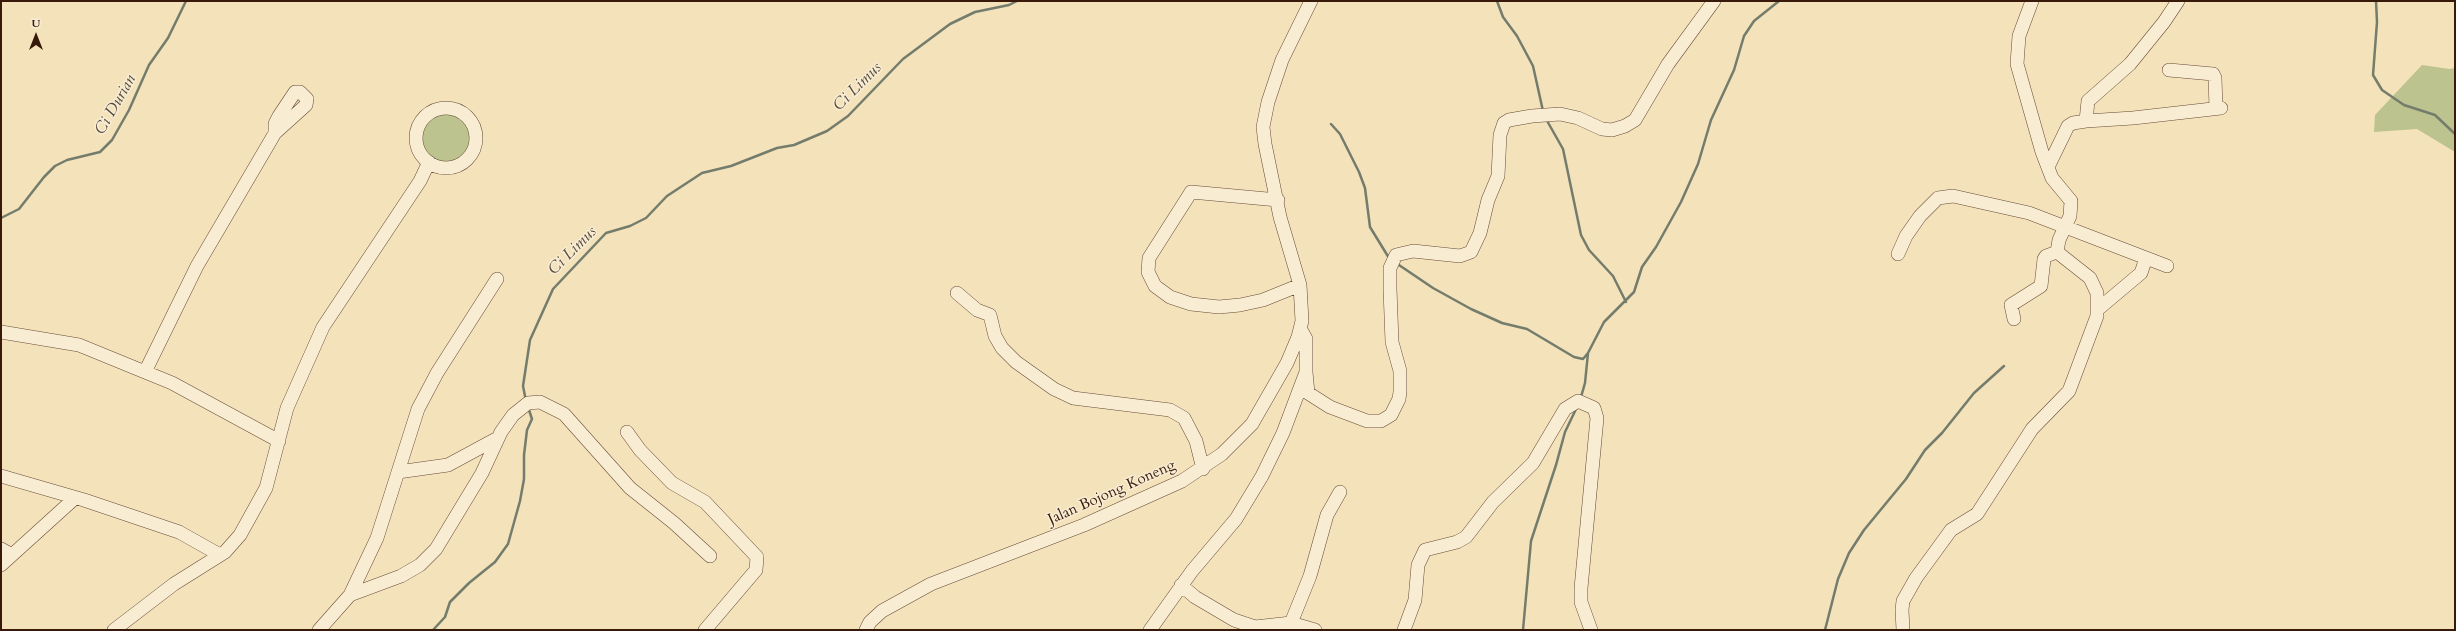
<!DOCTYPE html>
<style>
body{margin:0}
#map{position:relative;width:2456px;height:631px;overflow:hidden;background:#f4e2bb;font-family:Cardo,serif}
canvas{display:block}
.frame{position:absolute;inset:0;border:2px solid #38190a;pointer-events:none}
.north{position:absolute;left:16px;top:16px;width:40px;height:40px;-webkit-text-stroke:3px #f8ecd3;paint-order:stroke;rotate:0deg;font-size:11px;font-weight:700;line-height:16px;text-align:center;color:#38190a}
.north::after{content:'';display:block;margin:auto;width:14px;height:18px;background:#38190a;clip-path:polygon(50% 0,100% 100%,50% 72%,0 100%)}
</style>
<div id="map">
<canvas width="2456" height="631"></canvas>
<div class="frame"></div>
<div class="north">U</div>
</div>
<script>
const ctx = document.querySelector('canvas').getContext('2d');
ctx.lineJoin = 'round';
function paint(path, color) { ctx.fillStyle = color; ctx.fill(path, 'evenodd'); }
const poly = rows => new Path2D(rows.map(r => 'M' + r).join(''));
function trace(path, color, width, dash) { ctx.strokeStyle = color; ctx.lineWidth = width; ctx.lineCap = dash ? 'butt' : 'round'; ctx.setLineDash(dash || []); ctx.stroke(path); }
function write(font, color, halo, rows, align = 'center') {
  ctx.font = font + ' Cardo,serif'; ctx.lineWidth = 3; ctx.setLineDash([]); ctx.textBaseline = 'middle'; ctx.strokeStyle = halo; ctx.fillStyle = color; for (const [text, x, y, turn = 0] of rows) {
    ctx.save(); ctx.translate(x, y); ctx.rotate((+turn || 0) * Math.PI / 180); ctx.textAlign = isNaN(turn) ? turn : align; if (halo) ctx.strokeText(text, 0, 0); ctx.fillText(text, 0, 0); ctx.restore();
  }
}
paint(poly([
 [2422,65,2449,69,2455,68,2455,152,2417,129,2374,132,2375,115],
 '422 138a24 24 0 1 1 48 0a24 24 0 1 1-48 0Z'
]), '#bcc38f');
trace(poly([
 [1497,1,1503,17,1517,36,1533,66,1543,111],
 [2376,1,2377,22,2373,75,2382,90,2404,105,2435,115,2455,134],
 [1546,119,1563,149,1581,235,1589,250,1613,276,1626,302],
 [1331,124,1340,134,1359,172,1365,188,1370,227,1389,258],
 [1,218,19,209,44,177,55,166,67,160,100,152,112,140,129,110,149,65,168,38,186,1],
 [1396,263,1433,288,1471,309,1502,323,1527,329,1574,357,1583,359,1588,353],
 [1581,397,1585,383,1588,353,1604,322,1634,292,1642,267,1656,247,1681,202,1698,164,1711,120,1734,70,1744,36,1754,21,1779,1],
 [526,401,523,386,530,340,553,289,606,233,630,226,646,218,667,196,702,173,731,166,777,148,794,145,827,131,848,116,903,59,950,24,975,12,1009,5,1017,1],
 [433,630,445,617,450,602,469,583,495,562,508,544,520,501,524,479,524,455,527,430,532,419,528,407],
 [1523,630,1531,541,1556,465,1565,432,1577,407],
 [1825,630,1838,579,1849,553,1864,530,1906,479,1925,450,1942,433,1974,393,2004,366]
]), '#747c6c', 2.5);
const minor = poly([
 [2169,70,2213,74,2215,78,2216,108],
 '416 138a30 30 0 1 1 60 0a30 30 0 1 1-60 0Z',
 [2086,121,2133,118,2221,108],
 [2048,167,2068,126,2073,123,2086,121,2088,101,2130,64,2164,22,2178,1],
 [1278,200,1191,192,1149,258,1148,272,1155,286,1170,297,1191,304,1219,307,1240,305,1263,300,1300,285],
 [1898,254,1906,236,1920,216,1938,198,1953,196,2029,213,2167,266],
 [957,293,977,310,990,315,995,336,1002,348,1016,362,1054,389,1073,398,1170,410,1184,418,1196,441,1203,469],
 [2097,310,2141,273,2146,258],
 [2014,319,2011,305,2041,286,2044,259,2046,256,2057,252],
 [1,332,79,345,172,383,279,441],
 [145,372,197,266,275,133,306,105,307,99,300,92,295,92,279,116,275,124,275,133],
 [1306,372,1308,393,1330,407,1367,421,1381,421,1391,415,1399,399,1400,392,1400,371,1392,342,1390,289,1390,268,1396,255,1413,251,1460,256,1471,252,1480,233,1488,200,1498,176,1500,135,1504,123,1509,120,1532,116,1560,114,1578,118,1602,129,1612,130,1625,126,1635,120,1668,64,1714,1],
 [627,432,640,450,672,483,705,502,757,557,756,570,705,630],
 [398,472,448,465,498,438],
 [1,476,84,500,179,532,220,555],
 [1,549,12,555],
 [1,565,75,498],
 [1181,585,1195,597,1234,620,1255,627,1291,623,1310,576,1327,515,1340,492],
 [350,595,377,538,418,409,437,373,497,279],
 [1291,623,1315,630],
 [114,630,174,584,225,552,240,535,266,488,287,408,323,327,420,181,429,162],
 [319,630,350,595,401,576,420,565,436,549,482,473,501,432,513,415,528,403,540,402,564,414,630,488,674,523,710,556],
 [866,630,870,622,882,611,931,584,1084,525,1182,481,1222,454,1252,424,1287,363,1298,337,1302,321,1300,285,1280,217,1265,144,1263,127,1268,102,1282,60,1311,1],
 [1150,630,1192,571,1236,519,1262,476,1283,433,1306,372,1306,339,1301,330],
 [1404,630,1415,600,1418,565,1425,550,1457,542,1466,537,1493,502,1533,463,1565,409,1578,401,1594,408,1597,418,1581,588,1581,602,1591,630],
 [1903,630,1902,610,1903,601,1916,578,1951,530,1977,514,2032,429,2069,391,2097,316,2097,293,2090,278,2057,252,2059,240,2070,216,2071,201,2052,178,2042,152,2017,64,2019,36,2032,1]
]);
trace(minor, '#674b36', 14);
trace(minor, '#f8ecd3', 13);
write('15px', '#38190a', '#f8ecd3', [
 ["Jalan Bojong Koneng",1112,493,-24]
]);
write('italic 16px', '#564b3b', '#f8ecd3', [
 ["Ci Limus",858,87,-45],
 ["Ci Durian",116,105,-60],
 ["Ci Limus",573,251,-45]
]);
</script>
